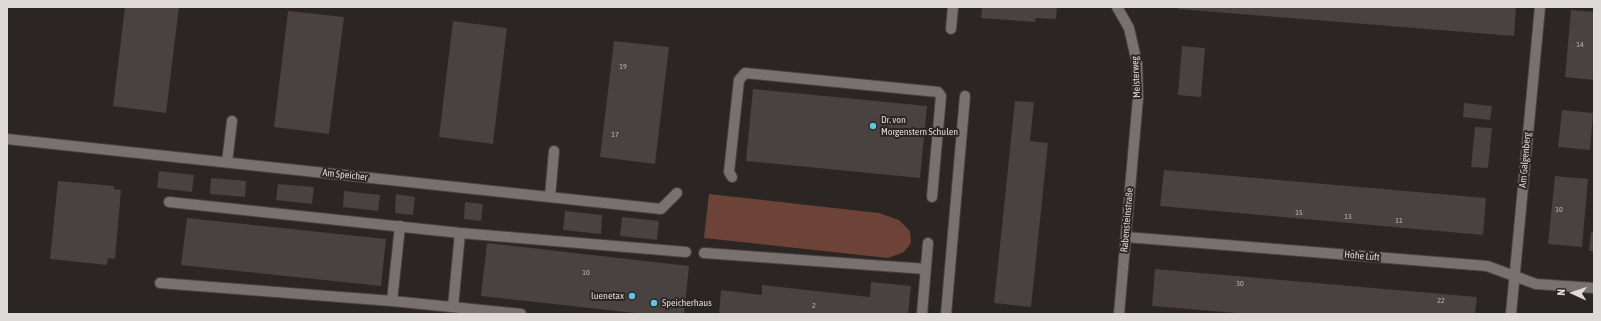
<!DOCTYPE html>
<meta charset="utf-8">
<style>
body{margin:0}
#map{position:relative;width:1601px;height:321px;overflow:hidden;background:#2b2523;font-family:"Asap Condensed",sans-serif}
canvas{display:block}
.frame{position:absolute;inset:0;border:8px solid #dedad8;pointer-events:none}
.north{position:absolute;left:1553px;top:273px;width:40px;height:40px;-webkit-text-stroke:3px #2b2523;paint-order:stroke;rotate:273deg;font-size:11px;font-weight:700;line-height:16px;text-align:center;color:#dedad8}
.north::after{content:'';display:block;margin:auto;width:14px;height:18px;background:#dedad8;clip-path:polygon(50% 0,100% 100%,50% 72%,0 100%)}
</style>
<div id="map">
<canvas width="1601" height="321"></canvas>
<div class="frame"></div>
<div class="north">N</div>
</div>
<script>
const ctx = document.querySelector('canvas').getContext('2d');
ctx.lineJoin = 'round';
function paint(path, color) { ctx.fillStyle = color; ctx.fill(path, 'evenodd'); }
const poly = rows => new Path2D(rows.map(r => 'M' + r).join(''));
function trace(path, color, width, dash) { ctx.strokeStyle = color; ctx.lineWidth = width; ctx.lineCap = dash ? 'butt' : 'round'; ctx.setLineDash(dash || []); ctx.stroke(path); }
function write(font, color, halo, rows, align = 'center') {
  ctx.font = font + ' "Asap Condensed",sans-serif'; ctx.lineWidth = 4; ctx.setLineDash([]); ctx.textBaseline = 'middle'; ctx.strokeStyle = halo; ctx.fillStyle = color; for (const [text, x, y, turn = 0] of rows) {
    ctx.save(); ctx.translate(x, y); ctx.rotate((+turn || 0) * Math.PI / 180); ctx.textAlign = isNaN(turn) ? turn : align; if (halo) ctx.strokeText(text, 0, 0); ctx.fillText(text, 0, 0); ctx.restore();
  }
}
paint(poly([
 [709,194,879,213,899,220,910,231,911,243,904,252,888,258,704,238]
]), '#6e4337');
paint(poly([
 [125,7,179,7,166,113,113,106],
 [982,7,1057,7,1056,19,1036,18,1035,22,981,18],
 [1178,7,1516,7,1514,36,1178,9],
 [1571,10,1594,12,1594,80,1565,77],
 [288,11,344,17,329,134,274,127],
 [453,21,507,28,493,144,439,137],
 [614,41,669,47,655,164,600,157],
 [1182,46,1205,48,1201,97,1178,95],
 [753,89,927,106,920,178,746,161],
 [1015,101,1034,102,1030,141,1048,143,1031,307,994,303],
 [1464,103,1492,106,1490,120,1463,117],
 [1562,110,1593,113,1590,150,1558,147],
 [1475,127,1492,128,1488,168,1471,167],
 [1164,170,1486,198,1483,235,1160,206],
 [159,171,194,175,192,192,157,188],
 [1555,176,1588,179,1582,247,1548,244],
 [211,178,246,181,245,197,210,194],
 [58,181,114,186,114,189,121,190,115,259,108,258,107,265,50,259],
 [278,184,314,187,312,204,276,200],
 [344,191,380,195,378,211,343,207],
 [396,194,415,197,413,215,395,213],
 [465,202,483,204,481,221,464,219],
 [565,211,602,215,601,234,563,230],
 [622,217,659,221,657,240,620,236],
 [187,218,386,239,381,286,181,265],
 [1591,232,1594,232,1594,251,1589,251],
 [487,243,689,266,684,314,644,314,481,296],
 [1155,269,1477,297,1475,314,1248,314,1152,306],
 [871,282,911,286,908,314,719,314,721,290,762,295,762,285,870,297]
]), '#494240');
const service = poly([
 [951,29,953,7],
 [227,162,232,121],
 [732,177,729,172,739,80,745,73,938,92,941,96,932,197],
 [550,197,554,151],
 [169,202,460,233,686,252],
 [704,253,926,269],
 [160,283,392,301,521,314],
 [392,301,400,226],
 [453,307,460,233],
 [922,314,928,243],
 [946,314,965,96]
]);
const minor = poly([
 [7,139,661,209,677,193],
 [1126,237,1487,266,1536,284,1594,288],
 [1511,314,1540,7]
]);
const tertiary = poly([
 [1117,7,1129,28,1137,63,1138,98,1119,314]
]);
trace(service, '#494341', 12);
trace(minor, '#494341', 12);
trace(tertiary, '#494341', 12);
trace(service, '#79716f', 10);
trace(minor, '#79716f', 10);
trace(tertiary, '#79716f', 10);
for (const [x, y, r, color] of [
 [873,126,4,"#58c9e4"],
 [632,296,4,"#58c9e4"],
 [654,303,4,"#58c9e4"]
]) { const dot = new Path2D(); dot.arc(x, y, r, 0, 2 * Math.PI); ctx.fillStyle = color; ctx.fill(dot); trace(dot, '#2b2523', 1.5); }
write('8px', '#b9b4b2', null, [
 ["14",1580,44],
 ["19",623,66],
 ["17",615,134],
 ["10",1559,209],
 ["15",1299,212],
 ["13",1348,216],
 ["11",1399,220],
 ["10",586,272],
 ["30",1240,283],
 ["22",1441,300],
 ["2",814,305]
]);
write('10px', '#dedad8', '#2b2523', [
 ["Meisterweg",1136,77,-93],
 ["Am Galgenberg",1525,160,-85],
 ["Am Speicher",345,175,6],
 ["Rabensteinstraße",1127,220,-85],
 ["Hohe Luft",1362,256,5]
]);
write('10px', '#dedad8', '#2b2523', [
 ["Dr. von",881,120],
 ["Morgenstern Schulen",881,132],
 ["luenetax",624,296,"right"],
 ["Speicherhaus",662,303]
], 'left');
</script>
